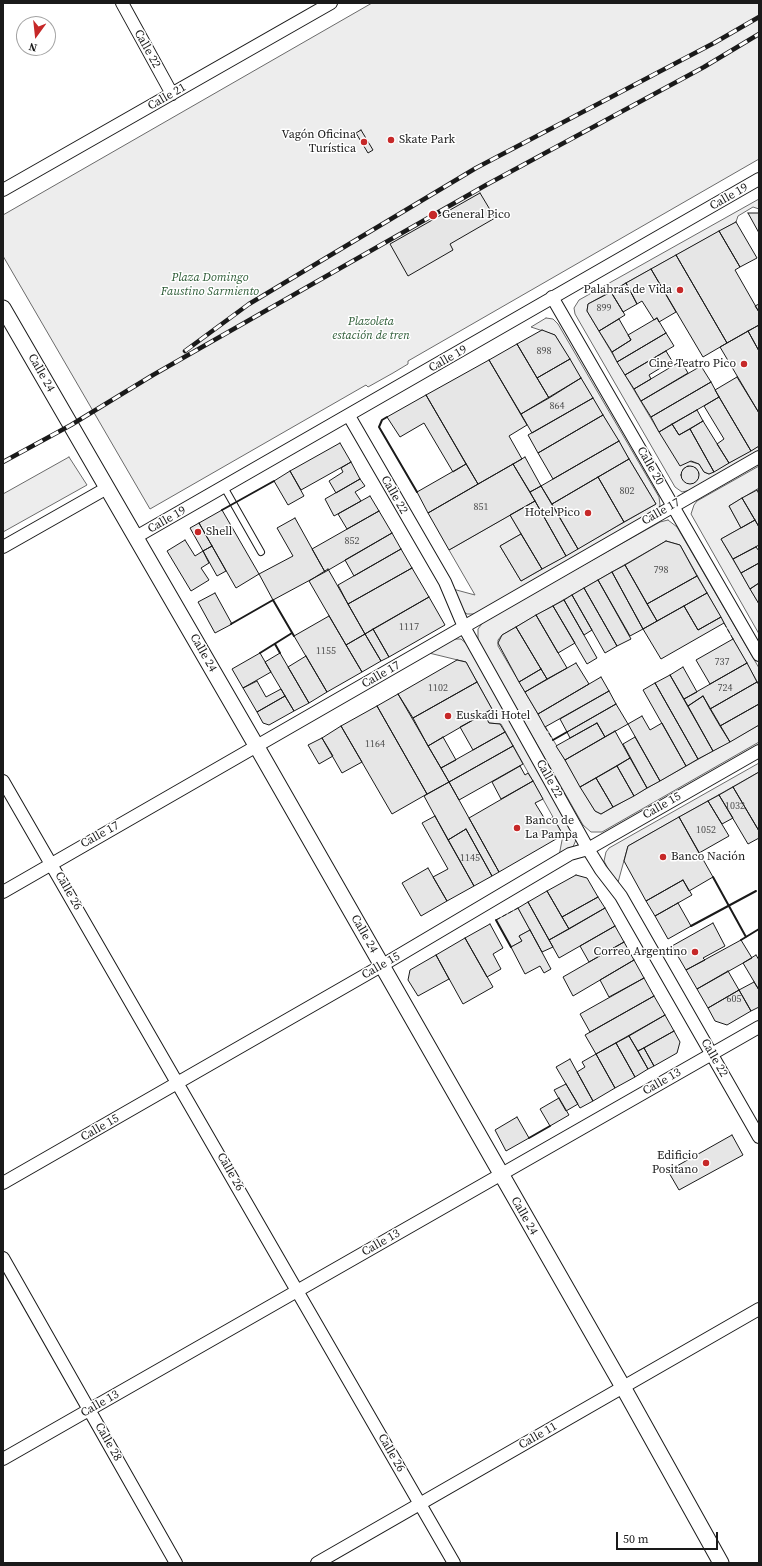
<!DOCTYPE html>
<meta charset="utf-8">
<style>
body{margin:0}
#map{position:relative;width:762px;height:1566px;overflow:hidden;background:#fff;font-family:"Source Serif 4",serif}
canvas{display:block}
.frame{position:absolute;inset:0;border:4px solid #1a1a1a;pointer-events:none}
.north{position:absolute;left:16px;top:16px;width:40px;height:40px;box-sizing:border-box;background:#fff;border:1px solid #a3a3a3;border-radius:50%;rotate:195deg;font-size:11px;font-weight:700;line-height:16px;text-align:center;color:#1a1a1a}
.north::after{content:'';display:block;margin:auto;width:14px;height:18px;background:#c62828;clip-path:polygon(50% 0,100% 100%,50% 72%,0 100%)}
.scale{position:absolute;left:616px;top:1532px;width:102px;height:18px;box-sizing:border-box;border:2px solid #1a1a1a;border-top:0;padding-left:5px;font-size:12px;line-height:14px;white-space:nowrap;color:#1a1a1a;-webkit-text-stroke:3px #fff;paint-order:stroke}
</style>
<div id="map">
<canvas width="762" height="1566"></canvas>
<div class="frame"></div>
<div class="north">N</div>
<div class="scale">50 m</div>
</div>
<script>
const ctx = document.querySelector('canvas').getContext('2d');
ctx.lineJoin = 'round';
function paint(path, color) { ctx.fillStyle = color; ctx.fill(path, 'evenodd'); }
const poly = rows => new Path2D(rows.map(r => 'M' + r).join(''));
function trace(path, color, width, dash) { ctx.strokeStyle = color; ctx.lineWidth = width; ctx.lineCap = dash ? 'butt' : 'round'; ctx.setLineDash(dash || []); ctx.stroke(path); }
function write(font, color, halo, rows, align = 'center') {
  ctx.font = font + ' "Source Serif 4",serif'; ctx.lineWidth = 3; ctx.setLineDash([]); ctx.textBaseline = 'middle'; ctx.strokeStyle = halo; ctx.fillStyle = color; for (const [text, x, y, turn = 0] of rows) {
    ctx.save(); ctx.translate(x, y); ctx.rotate((+turn || 0) * Math.PI / 180); ctx.textAlign = isNaN(turn) ? turn : align; if (halo) ctx.strokeText(text, 0, 0); ctx.fillText(text, 0, 0); ctx.restore();
  }
}
const built = poly([
 [372,3,759,3,759,159,408,361,408,364,393,373,368,387,366,385,150,509,3,256,3,215,372,3],
 [759,199,759,209,753,207,738,216,736,222,588,304,587,311,659,432,688,461,699,464,704,472,709,474,759,446,759,451,691,490,682,492,675,487,575,314,574,308,579,300,759,199],
 [688,466,696,468,699,473,698,479,694,483,688,483,682,477,683,469,688,466],
 [546,318,553,319,558,324,659,497,660,505,659,508,475,614,467,614,463,611,449,588,475,595,449,550,510,515,521,534,500,546,521,581,656,504,555,335,531,327,546,318],
 [69,457,87,485,3,532,3,494,69,457],
 [759,466,759,488,729,506,741,528,721,539,759,604,759,634,691,514,694,505,697,501,759,466],
 [668,520,677,527,759,668,759,685,680,545,666,541,502,635,498,640,498,646,595,811,601,814,759,725,759,742,602,832,591,832,583,825,478,641,478,629,484,621,660,522,668,520],
 [452,639,461,639,468,645,575,833,576,840,572,849,559,856,563,835,501,724,489,723,484,714,492,709,466,662,429,653,452,639],
 [759,763,759,772,628,846,617,886,604,861,606,852,609,848,759,763],
 [518,908,530,930,519,936,522,941,511,947,496,920,518,908]
]);
paint(built, '#ededed');
trace(built, '#6a6a6a', 1);
const building = poly([
 [361,130,373,150,368,153,356,133,361,130],
 [480,193,495,218,450,244,453,250,408,276,390,244,480,193],
 [748,213,759,213,759,233,748,213],
 [736,222,757,258,740,267,719,231,736,222],
 [719,231,740,267,735,270,759,312,759,325,727,343,676,255,719,231],
 [676,255,727,343,703,357,651,269,676,255],
 [651,269,676,312,659,322,657,318,654,320,642,301,637,304,626,283,651,269],
 [626,283,637,304,623,312,611,292,626,283],
 [611,292,625,315,599,331,587,311,588,304,611,292],
 [759,304,759,312,755,306,759,304],
 [657,318,666,333,617,362,612,352,631,340,628,335,657,318],
 [619,319,631,340,612,352,599,331,619,319],
 [759,325,759,351,748,331,759,325],
 [542,330,555,335,570,359,537,378,517,344,542,330],
 [748,331,759,351,759,413,720,347,748,331],
 [666,333,674,346,625,375,617,362,666,333],
 [517,344,549,398,521,414,489,360,517,344],
 [666,351,672,361,649,375,651,379,634,389,625,375,666,351],
 [570,359,581,378,549,398,537,378,570,359],
 [489,360,527,425,509,436,522,459,478,484,426,395,489,360],
 [681,361,688,373,641,401,634,389,681,361],
 [701,366,711,382,651,417,641,401,701,366],
 [737,377,759,413,759,446,751,451,715,390,737,377],
 [581,378,593,398,532,433,521,414,581,378],
 [711,382,719,397,659,432,651,417,711,382],
 [426,395,466,464,453,472,424,423,400,437,387,417,426,395],
 [719,397,751,451,729,463,717,444,724,439,704,406,719,397],
 [593,398,603,415,538,453,528,435,593,398],
 [697,410,703,421,679,435,672,424,697,410],
 [603,415,619,441,553,479,538,453,603,415],
 [703,421,729,463,714,472,690,429,703,421],
 [672,424,679,435,690,429,714,472,709,474,704,472,699,464,691,461,680,466,659,432,672,424],
 [619,441,629,459,552,504,541,486,619,441],
 [340,443,351,462,301,490,290,471,340,443],
 [525,457,541,486,530,492,513,464,525,457],
 [629,459,656,504,624,522,598,477,629,459],
 [351,462,360,479,336,493,329,481,343,472,341,468,351,462],
 [466,464,478,484,428,513,417,492,466,464],
 [513,464,535,501,449,550,428,513,513,464],
 '681 475a9 9 0 1 1 18 0a9 9 0 1 1-18 0Z',
 [290,471,304,496,288,505,274,481,290,471],
 [598,477,624,522,578,549,552,504,598,477],
 [360,479,365,486,355,492,361,501,334,516,325,499,360,479],
 [541,486,578,549,566,556,530,492,541,486],
 [757,490,759,494,759,527,742,498,757,490],
 [370,496,379,511,347,529,338,514,370,496],
 [742,498,755,520,741,528,729,506,742,498],
 [535,501,566,556,542,569,510,515,535,501],
 [222,510,259,574,236,588,199,523,222,510],
 [379,511,392,533,325,572,312,549,379,511],
 [295,518,325,572,273,600,259,574,293,556,277,528,295,518],
 [755,520,759,527,759,545,733,559,721,539,755,520],
 [199,523,212,546,203,551,190,528,199,523],
 [392,533,401,549,354,576,345,560,392,533],
 [521,534,542,569,521,581,500,546,521,534],
 [185,540,195,556,203,551,209,563,201,568,209,580,191,591,167,551,185,540],
 [666,541,680,545,697,576,647,604,625,565,666,541],
 [212,546,226,571,217,576,203,551,212,546],
 [756,547,759,551,759,563,741,573,733,559,756,547],
 [401,549,412,568,348,604,338,585,401,549],
 [759,563,759,583,750,589,741,573,759,563],
 [625,565,657,621,643,629,612,572,625,565],
 [412,568,429,597,365,634,348,604,412,568],
 [328,569,365,634,346,645,309,581,328,569],
 [612,572,643,629,630,636,598,580,612,572],
 [697,576,707,593,657,621,647,604,697,576],
 [598,580,631,639,617,646,584,588,598,580],
 [759,583,759,604,750,589,759,583],
 [584,588,617,646,605,653,572,595,584,588],
 [215,593,232,624,215,633,198,602,215,593],
 [707,593,721,617,698,630,684,606,707,593],
 [572,595,592,630,584,635,564,600,572,595],
 [429,597,445,625,389,657,373,629,429,597],
 [564,600,597,658,587,664,553,606,564,600],
 [553,606,575,643,558,653,536,615,553,606],
 [684,606,698,630,721,617,724,623,661,659,643,629,684,606],
 [536,615,567,668,547,679,516,627,536,615],
 [329,616,362,672,327,692,294,636,329,616],
 [516,627,541,669,519,682,498,643,502,635,516,627],
 [373,629,389,657,381,661,365,634,373,629],
 [365,634,381,661,362,672,346,645,365,634],
 [733,639,747,663,710,684,696,660,733,639],
 [260,653,271,672,243,688,232,669,260,653],
 [280,653,309,703,294,711,265,662,280,653],
 [306,656,327,692,309,703,288,667,306,656],
 [457,660,466,662,477,682,413,718,398,694,457,660],
 [576,663,589,684,538,714,525,692,576,663],
 [747,663,757,682,710,709,703,696,688,706,684,699,747,663],
 [683,667,697,692,684,699,670,675,683,667],
 [541,669,547,679,525,692,519,682,541,669],
 [670,675,713,751,698,759,655,683,670,675],
 [601,677,609,691,545,727,538,714,601,677],
 [257,681,266,697,281,689,285,696,257,712,243,688,257,681],
 [477,682,492,709,428,746,413,718,477,682],
 [757,682,759,685,759,704,720,726,710,709,757,682],
 [655,683,698,759,686,766,643,690,655,683],
 [609,691,616,704,567,732,560,719,609,691],
 [398,694,449,782,427,794,377,706,398,694],
 [285,696,294,711,269,725,263,723,257,712,285,696],
 [703,696,730,742,713,751,688,706,703,696],
 [616,704,628,724,605,737,597,723,570,738,567,732,616,704],
 [759,704,759,725,730,742,720,726,759,704],
 [377,706,427,794,392,814,341,726,377,706],
 [484,714,489,723,500,724,505,732,473,750,460,727,484,714],
 [642,716,650,730,662,723,686,766,660,781,628,724,642,716],
 [597,723,605,737,565,760,556,746,597,723],
 [341,726,362,762,342,773,322,738,341,726],
 [615,731,630,758,580,787,565,760,615,731],
 [505,732,513,746,449,782,441,768,505,732],
 [443,737,456,760,441,768,428,746,443,737],
 [635,737,660,781,647,788,623,744,635,737],
 [322,738,333,756,319,764,308,745,322,738],
 [513,746,523,764,459,800,449,782,513,746],
 [630,758,647,788,634,796,617,766,630,758],
 [520,766,525,775,528,773,533,781,501,799,492,782,520,766],
 [617,766,634,796,613,807,596,778,617,766],
 [759,772,759,831,733,787,759,772],
 [596,778,613,807,601,814,595,811,580,787,596,778],
 [533,781,543,799,535,803,546,821,553,817,563,835,499,872,469,818,533,781],
 [449,782,499,872,492,876,466,829,448,840,424,796,449,782],
 [733,787,759,831,759,838,748,844,719,795,733,787],
 [719,795,733,818,722,824,708,801,719,795],
 [708,801,729,836,699,853,679,817,708,801],
 [435,816,474,886,447,901,433,877,448,869,422,823,435,816],
 [679,817,713,877,689,891,683,880,646,901,624,861,628,846,679,817],
 [466,829,492,876,474,886,448,840,466,829],
 [428,868,447,901,421,916,402,883,428,868],
 [576,875,587,878,598,897,562,917,547,891,576,875],
 [683,880,692,895,655,916,646,901,683,880],
 [547,891,569,929,549,940,528,902,547,891],
 [598,897,605,908,569,929,562,917,598,897],
 [528,902,553,947,542,952,518,908,528,902],
 [678,903,691,926,668,939,655,916,678,903],
 [605,908,615,926,559,958,549,940,605,908],
 [713,923,725,946,703,958,705,960,686,970,672,946,713,923],
 [490,924,503,948,493,954,501,969,487,977,465,938,490,924],
 [615,926,624,942,589,962,580,946,615,926],
 [530,930,551,969,544,973,540,966,525,974,511,947,522,941,519,936,530,930],
 [465,938,493,987,463,1004,436,955,465,938],
 [741,940,752,958,697,989,686,970,741,940],
 [624,942,634,960,573,996,563,977,624,942],
 [436,955,449,979,418,996,408,980,410,970,436,955],
 [756,955,759,960,759,990,743,963,756,955],
 [634,960,644,978,609,997,600,980,634,960],
 [728,971,739,990,708,1008,697,989,728,971],
 [644,978,654,996,590,1032,580,1014,644,978],
 [754,982,759,990,759,1007,751,1011,739,990,754,982],
 [739,990,751,1011,727,1025,715,1021,708,1008,739,990],
 [654,996,665,1015,596,1054,585,1035,654,996],
 [665,1015,674,1031,638,1051,629,1036,665,1015],
 [674,1031,680,1042,677,1053,654,1066,644,1048,674,1031],
 [629,1036,648,1069,635,1077,616,1043,629,1036],
 [616,1043,635,1077,615,1088,596,1054,616,1043],
 [644,1048,654,1066,648,1069,638,1051,644,1048],
 [596,1054,615,1088,593,1101,577,1072,585,1067,582,1062,596,1054],
 [570,1059,593,1101,580,1108,556,1067,570,1059],
 [566,1084,578,1104,566,1111,554,1090,566,1084],
 [559,1098,569,1115,550,1126,540,1109,559,1098],
 [517,1117,529,1138,506,1151,495,1130,517,1117],
 [732,1135,743,1155,679,1190,668,1171,732,1135]
]);
paint(building, '#e6e6e6');
trace(building, '#1a1a1a', 1);
const service = poly([
 [224,487,261,552]
]);
const minor = poly([
 [122,3,172,94],
 [3,190,331,3],
 [552,297,759,655],
 [349,416,445,582,464,627,588,849,601,870,621,896,759,1137],
 [136,537,759,179],
 [3,547,107,488],
 [3,781,454,1563],
 [3,892,759,457],
 [3,1183,381,966,570,854,588,849,759,751],
 [3,1258,176,1563],
 [3,1459,759,1027],
 [317,1563,759,1309]
]);
const tertiary = poly([
 [3,308,257,747,623,1387,721,1563]
]);
trace(service, '#1a1a1a', 8);
trace(minor, '#1a1a1a', 14);
trace(tertiary, '#1a1a1a', 17);
trace(service, '#fff', 6);
trace(minor, '#fff', 12);
trace(tertiary, '#fff', 15);
const rail = poly([
 [185,351,249,304,476,168,714,43,759,17],
 [3,462,71,425,153,375,486,185,704,67,759,34]
]);
trace(rail, '#1a1a1a', 4.5);
trace(rail, '#fff', 3, [9]);
trace(poly([
 [724,623,733,639],
 [545,727,553,740],
 [496,920,518,908]
]), '#1a1a1a', 1, [5, 2]);
trace(poly([
 [387,417,382,420,379,427,417,492],
 [222,510,274,481],
 [231,624,273,600,294,636],
 [275,644,280,653],
 [260,653,292,633],
 [553,740,567,732],
 [713,877,746,937],
 [496,920,511,947],
 [691,926,756,891],
 [741,940,759,929],
 [529,1138,550,1126]
]), '#1a1a1a', 2);
for (const [x, y, r, color] of [
 [391,140,4,"#c62828"],
 [364,142,4,"#c62828"],
 [433,215,5,"#c62828"],
 [680,290,4,"#c62828"],
 [744,364,4,"#c62828"],
 [588,513,4,"#c62828"],
 [198,532,4,"#c62828"],
 [448,716,4,"#c62828"],
 [517,828,4,"#c62828"],
 [663,857,4,"#c62828"],
 [695,952,4,"#c62828"],
 [706,1163,4,"#c62828"]
]) { const dot = new Path2D(); dot.arc(x, y, r, 0, 2 * Math.PI); ctx.fillStyle = color; ctx.fill(dot); trace(dot, '#fff', 1.5); }
write('10px', '#4d4d4d', null, [
 ["899",604,308],
 ["898",544,351],
 ["864",557,406],
 ["802",627,491],
 ["851",481,507],
 ["852",352,541],
 ["798",661,570],
 ["1117",409,627],
 ["1155",326,651],
 ["737",722,662],
 ["1102",438,688],
 ["724",725,688],
 ["1164",375,744],
 ["1032",735,806],
 ["1052",706,830],
 ["1145",470,858],
 ["605",734,999]
]);
write('12px', '#1a1a1a', '#fff', [
 ["Calle 22",147,49,61],
 ["Calle 21",167,97,-30],
 ["Calle 19",729,197,-30],
 ["Calle 19",448,359,-30],
 ["Calle 24",41,373,60],
 ["Calle 20",650,466,60],
 ["Calle 22",394,495,60],
 ["Calle 17",661,512,-30],
 ["Calle 19",167,520,-30],
 ["Calle 24",203,653,60],
 ["Calle 17",381,675,-30],
 ["Calle 22",549,779,61],
 ["Calle 15",662,806,-30],
 ["Calle 17",100,835,-29],
 ["Calle 26",68,891,60],
 ["Calle 24",364,934,60],
 ["Calle 15",381,966,-30],
 ["Calle 22",714,1058,60],
 ["Calle 13",662,1082,-30],
 ["Calle 15",100,1128,-30],
 ["Calle 26",230,1172,60],
 ["Calle 24",524,1216,60],
 ["Calle 13",381,1243,-30],
 ["Calle 13",100,1404,-30],
 ["Calle 11",538,1436,-30],
 ["Calle 28",108,1442,60],
 ["Calle 26",391,1453,60]
]);
write('12px', '#1a1a1a', '#fff', [
 ["Vagón Oficina",356,135],
 ["Turística",356,149],
 ["Skate Park",399,140,"left"],
 ["General Pico",442,215,"left"],
 ["Palabras de Vida",672,290],
 ["Cine Teatro Pico",736,364],
 ["Hotel Pico",580,513],
 ["Shell",206,532,"left"],
 ["Euskadi Hotel",456,716,"left"],
 ["Banco de",525,821,"left"],
 ["La Pampa",525,835,"left"],
 ["Banco Nación",671,857,"left"],
 ["Correo Argentino",687,952],
 ["Edificio",698,1156],
 ["Positano",698,1170]
], 'right');
write('italic 12px', '#2b5a34', '#fff', [
 ["Plaza Domingo",210,278],
 ["Faustino Sarmiento",210,292],
 ["Plazoleta",371,322],
 ["estación de tren",371,336]
]);
</script>
